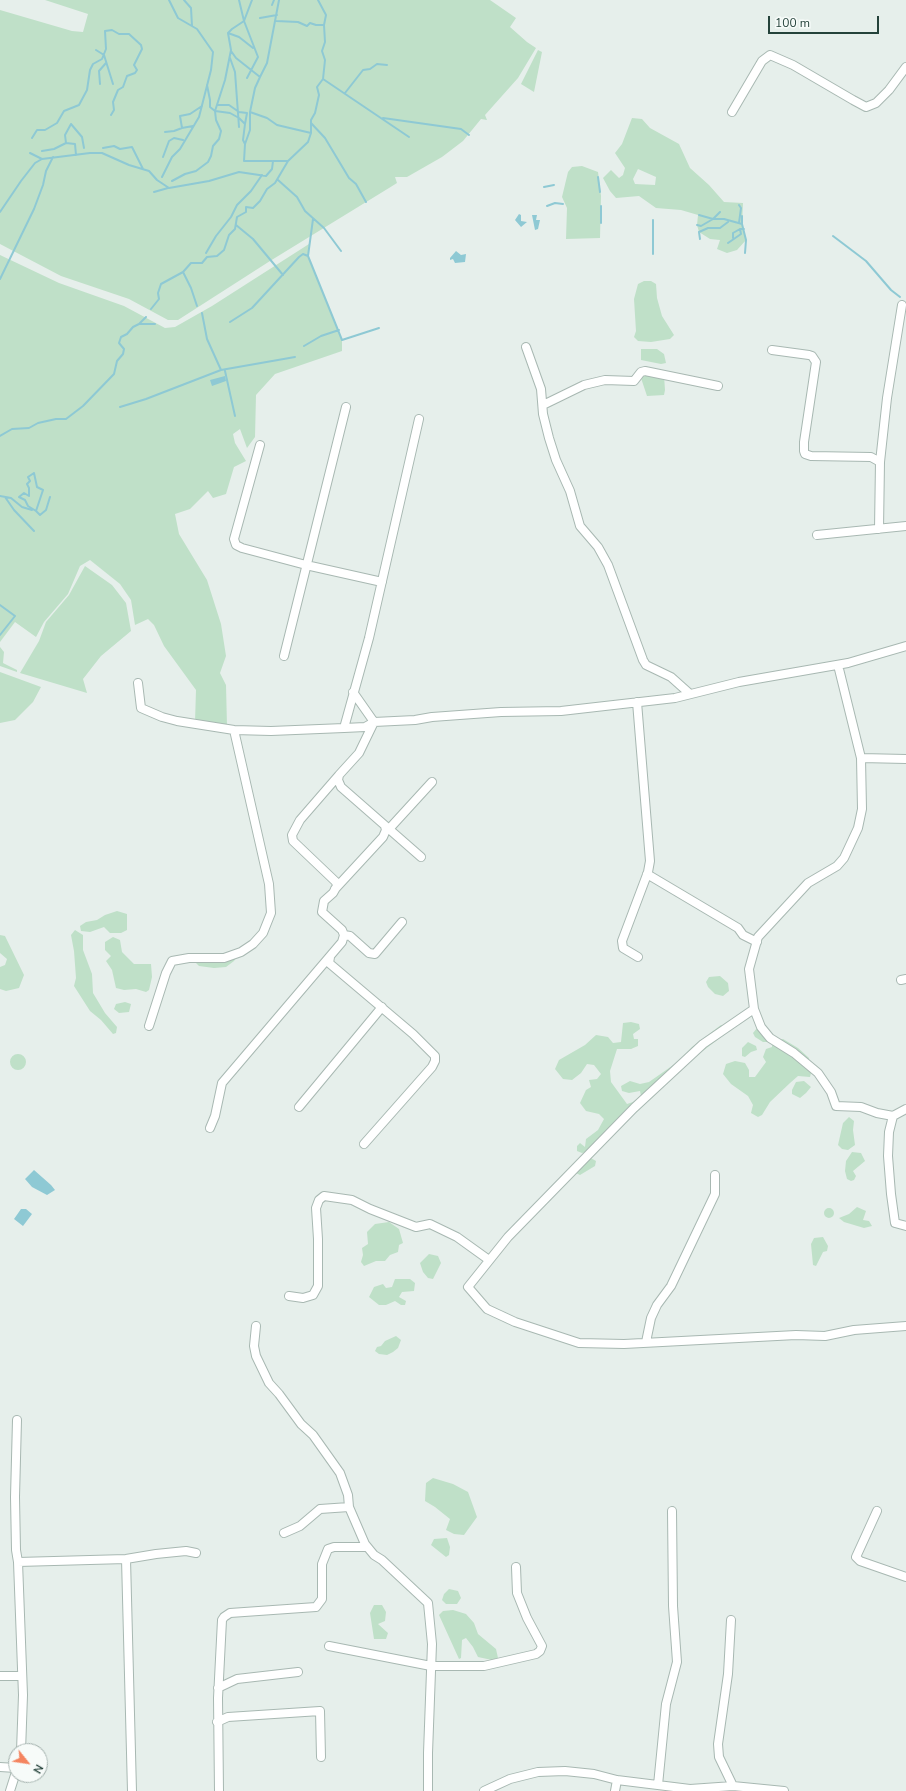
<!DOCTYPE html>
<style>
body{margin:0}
#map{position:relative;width:906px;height:1791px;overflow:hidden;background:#e6efeb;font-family:"Nunito Sans",sans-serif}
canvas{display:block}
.north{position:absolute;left:8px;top:1743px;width:40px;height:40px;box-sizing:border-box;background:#f7fbf9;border:1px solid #a3b1ad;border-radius:50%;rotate:120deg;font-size:11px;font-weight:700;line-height:16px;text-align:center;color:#24423a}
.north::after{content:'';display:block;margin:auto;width:14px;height:18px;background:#f4845f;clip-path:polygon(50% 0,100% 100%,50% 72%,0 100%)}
.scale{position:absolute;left:768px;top:16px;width:111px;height:18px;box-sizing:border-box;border:2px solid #24423a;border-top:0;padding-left:5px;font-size:12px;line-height:14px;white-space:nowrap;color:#24423a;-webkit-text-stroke:3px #f7fbf9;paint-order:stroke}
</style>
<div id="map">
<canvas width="906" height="1791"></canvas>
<div class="north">N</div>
<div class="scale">100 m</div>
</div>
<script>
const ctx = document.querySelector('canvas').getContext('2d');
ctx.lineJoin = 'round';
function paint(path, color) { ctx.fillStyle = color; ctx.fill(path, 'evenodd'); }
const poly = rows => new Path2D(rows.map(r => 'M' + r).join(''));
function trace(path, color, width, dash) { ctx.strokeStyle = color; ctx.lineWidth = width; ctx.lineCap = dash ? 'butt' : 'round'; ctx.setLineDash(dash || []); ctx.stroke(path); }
paint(poly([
 [45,0,490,0,516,18,510,27,527,42,536,48,518,78,485,115,487,120,481,119,463,141,442,157,407,177,395,177,397,183,389,188,270,261,178,320,168,320,129,299,61,276,0,244,0,10,72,31,83,32,88,14],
 [538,50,542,52,534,92,521,84],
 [632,118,642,119,650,128,679,144,690,168,709,185,724,202,743,203,742,224,746,240,737,250,727,253,717,249,720,240,710,239,699,232,697,225,698,215,681,210,656,208,639,196,616,198,610,191,603,178,611,170,619,178,623,175,625,168,615,153,622,144],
 [638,169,656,177,655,185,635,184,633,179],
 [582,166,598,172,601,196,600,238,566,239,567,208,562,197,568,172,572,167],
 [309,244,308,256,342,340,342,351,275,374,256,395,255,437,247,448,240,429,233,434,235,443,246,461,234,467,226,494,213,498,208,491,190,509,175,514,179,534,207,580,221,624,226,656,220,673,226,685,227,726,195,722,196,690,164,646,154,625,148,619,135,625,131,600,120,584,90,560,80,566,68,594,44,622,36,637,15,622,0,642,0,255,59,283,124,306,165,328,175,327,212,306],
 [644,281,651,281,656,284,657,298,662,316,674,335,670,339,651,342,638,341,634,337,636,331,634,299,638,284],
 [641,349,657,349,664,354,666,363,661,364,641,360],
 [640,375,664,376,665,390,664,395,647,396],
 [85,566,112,585,126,603,131,631,101,656,83,679,87,693,20,673,39,641,46,622,69,595],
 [0,647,4,652,3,663,17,670,17,672,0,666],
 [0,672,41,687,33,702,15,720,0,723],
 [117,911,127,914,127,930,121,933,110,933,104,927,90,932,81,931,80,926,86,922,97,920,105,915],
 [75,930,83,935,83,950,92,974,93,993,105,1013,117,1027,116,1033,113,1034,101,1020,90,1011,74,986,76,978,74,951,71,935],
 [0,935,5,936,24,975,19,988,6,991,0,989,0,967,5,965,7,959,0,953],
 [113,937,120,940,122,952,134,964,151,964,152,977,149,990,146,992,136,989,124,990,116,988,112,970,106,961,111,956,105,950,105,942],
 [236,958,234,961,226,967,214,968,199,966,195,962,197,960],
 [720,976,728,983,729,991,723,996,715,994,708,987,706,982,709,977],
 [125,1002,131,1004,129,1012,119,1013,114,1009,116,1004],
 [631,1022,639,1024,640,1029,633,1034,634,1039,638,1039,638,1046,631,1049,617,1049,610,1071,611,1082,627,1104,633,1102,641,1096,640,1091,629,1093,622,1091,621,1086,630,1081,640,1084,649,1082,679,1061,692,1047,721,1025,731,1027,729,1031,687,1063,641,1108,592,1151,582,1153,577,1151,577,1146,580,1143,585,1147,586,1139,598,1130,604,1119,599,1114,586,1111,580,1103,586,1090,591,1087,589,1080,597,1079,601,1074,594,1065,587,1064,581,1073,572,1080,563,1079,555,1069,559,1060,585,1045,596,1035,608,1037,613,1043,621,1042,623,1023],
 [757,1028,769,1031,778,1040,783,1039,798,1048,809,1058,811,1073,810,1077,798,1076,790,1083,770,1102,762,1115,758,1117,751,1113,753,1105,748,1096,731,1084,723,1074,726,1064,735,1061,745,1063,749,1070,749,1077,755,1077,766,1062,763,1057,766,1049,772,1047,772,1042,763,1042,755,1037,753,1033],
 [748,1042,756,1046,757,1050,751,1052,745,1057,742,1056,742,1048],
 '10 1062a8 8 0 1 1 16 0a8 8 0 1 1-16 0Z',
 [804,1081,811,1087,806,1093,800,1098,792,1094,792,1090,796,1082],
 [849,1117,854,1121,853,1130,855,1145,848,1150,842,1149,838,1145,843,1123],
 [852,1152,861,1153,865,1161,853,1171,856,1176,854,1180,851,1181,847,1179,845,1171,846,1161],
 [589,1157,596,1161,595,1166,580,1175,574,1172],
 [857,1207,866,1211,863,1220,869,1221,872,1226,864,1228,844,1222,839,1218,849,1214],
 '824 1213a5 5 0 1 1 10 0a5 5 0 1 1-10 0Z',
 [389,1222,399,1229,403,1243,399,1245,398,1252,390,1255,385,1261,376,1261,364,1266,361,1262,363,1255,362,1248,368,1244,367,1232,375,1224],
 [823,1237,828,1246,827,1251,823,1252,816,1266,813,1265,811,1244,814,1238],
 [429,1254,438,1256,441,1263,433,1279,428,1278,423,1272,420,1263],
 [395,1279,410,1279,415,1283,414,1291,402,1292,399,1297,406,1301,405,1305,401,1305,395,1301,386,1305,379,1305,369,1297,374,1287,383,1284,386,1288,392,1287],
 [396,1336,401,1340,398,1348,393,1352,387,1355,379,1354,375,1351,377,1347,381,1346,385,1341],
 [433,1478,453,1484,468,1492,477,1517,464,1535,454,1534,446,1530,450,1519,435,1507,425,1501,426,1483],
 [447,1538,450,1547,449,1555,446,1557,431,1545,434,1539],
 [449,1589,458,1591,461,1598,457,1604,446,1604,442,1600,444,1594],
 [374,1605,382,1605,386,1612,385,1621,378,1624,388,1633,386,1639,374,1639,370,1613],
 [453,1610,466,1614,474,1623,478,1634,496,1649,498,1658,492,1660,478,1657,473,1647,466,1638,462,1640,461,1658,459,1659,439,1615,443,1611]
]), '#bfe0c8');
paint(poly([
 [519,214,521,215,521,221,527,222,521,227,515,220],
 [532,215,537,215,536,220,540,220,538,229,535,230],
 [456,251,461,255,466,254,465,262,455,263,453,259,450,260,450,258],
 [225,376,226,381,212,386,210,380],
 [34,1170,51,1185,55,1190,47,1195,32,1187,25,1179],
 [21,1209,26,1209,32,1214,23,1226,14,1219]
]), '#8ec9d4');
trace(poly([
 [184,0,191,8,192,26],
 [239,0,244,21,258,57,247,78],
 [272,5,274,0],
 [260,18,277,15],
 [276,21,298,22,307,26,310,23,316,25,324,25],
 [228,33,239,37,253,48],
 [96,50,104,55,113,84],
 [231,51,236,58,260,77,255,88,250,112,267,118,277,125,311,133],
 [230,58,235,72,239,127],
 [260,77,267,63,279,0],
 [323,79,409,137],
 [100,84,99,71,106,63],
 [207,85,210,100,210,107,215,111,230,113,239,118,245,124,243,140,245,144],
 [345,93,363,70,370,69,377,64,387,65],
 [218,105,229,105,239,112,247,113,245,124],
 [250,112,250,130,245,144,244,161,272,161],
 [383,118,461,129,469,135],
 [311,123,325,138,349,178,356,184,366,202],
 [182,128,180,116,190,114,202,106],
 [165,132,174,131,182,128,193,126],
 [32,138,37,130,45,130,57,123,64,111,79,105,87,90,90,70,93,64,102,59,106,49,105,31,112,30,119,34,129,34,141,45,142,49,134,65,137,70,135,73,127,76,123,87,118,90,113,102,114,110,111,115],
 [103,148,114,146,120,149,132,147,143,169],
 [42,151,54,149,66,143],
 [30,153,42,159,90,153,102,153,129,165,149,171,157,180,169,188,209,181,239,172,266,176,272,169,273,161,287,161],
 [76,155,75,144,66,143,65,135,71,124,82,137,84,148],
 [163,157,169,141,174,138,183,140],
 [162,177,172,157,180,149,199,117,211,70,213,52,197,29,178,18,169,0],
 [598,177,600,192],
 [278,180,297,197,305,211,324,228,341,251],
 [172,181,185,174,196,171,208,162,211,156,213,146,219,139,221,131,216,120,215,111,225,80,231,50,228,33,232,29,244,21,252,0],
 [544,187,554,185],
 [154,192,168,188],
 [739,205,741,208,739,223],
 [547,206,555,203,563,204],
 [0,212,21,181,35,163,42,159],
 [699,215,713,219,724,219,742,224],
 [742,216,742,224,746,240,745,253],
 [313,219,308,256,342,340,379,328],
 [601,223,601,206],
 [236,225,253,239,283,275],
 [697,225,701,226,713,219,720,212],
 [833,236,866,261,891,290,900,297],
 [733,238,733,233,740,229],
 [700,239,699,232,708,228,720,228,728,222],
 [728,243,741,234,740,229,744,229],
 [206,253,216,236,231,217,237,205,251,191,262,175],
 [653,254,653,220],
 [183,272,191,288,197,306],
 [0,279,34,209,43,185,46,171,53,157],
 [151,309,159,299,158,293,161,284,183,272,191,263,202,263,207,257,217,256,224,250,229,235,235,229,237,217,246,212,246,207,253,208,260,201,267,189,275,183,288,161,308,142,311,133,311,120,315,113,319,95,317,87,323,79,325,60,322,51,325,42,324,25,326,15,318,0],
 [230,322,252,308,299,257,303,254,308,256],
 [139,324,155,324],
 [304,346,321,336,339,330],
 [221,370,295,357],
 [225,371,235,416],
 [120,407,146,399,221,370,207,339,202,313],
 [0,436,12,429,29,428,38,423,56,419,66,419,83,406,114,374,117,361,123,354,124,349,119,343,121,337,127,334,133,327,139,324,146,317],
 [34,473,37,487,43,490,36,511,28,506,25,500,19,497,24,493,29,496,29,488,27,484,30,481,28,477,34,473],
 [0,496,11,498,22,507,32,510],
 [5,497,14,510,34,531],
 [36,511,40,515,46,510,50,497],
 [0,605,15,616,0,635]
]), '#8ec9d4', 2);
const street = poly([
 [732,112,762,61,770,55,793,65,853,100,866,107,876,103,889,90,906,67],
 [526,347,541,389,543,414,549,438,556,460,570,491,580,526,598,547,608,565,643,660,646,665,671,677,690,694],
 [772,350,809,355,812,356,816,362,804,442,804,451,805,454,811,456,871,457,880,462,879,529],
 [543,405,584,385,605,380,634,381,641,372,645,371,718,386],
 [260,445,234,539,236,545,242,548,306,565,382,582],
 [880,462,887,398,902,305],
 [817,535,906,526],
 [284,656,346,407],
 [838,665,861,758,862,809,858,828,844,858,837,866,808,883,758,937,749,969,754,1009,761,1027,770,1038,794,1053,818,1073,831,1092,836,1106,861,1107,877,1113,893,1116,906,1109],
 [138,683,141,708,162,717,177,721,234,730,271,731,344,728,365,727,374,722,415,720,432,717,501,712,561,711,675,698,739,682,848,663,906,646],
 [353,692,374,722,359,753,339,775,338,780,341,787,421,857],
 [637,702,650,861,648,872,622,941,623,948,638,957],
 [344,728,369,638,419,419],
 [861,758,906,759],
 [389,829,432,782],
 [647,874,738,928,743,935,757,942],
 [335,889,383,837,386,830,385,826],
 [344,935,350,936,369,953,375,954,402,922],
 [330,957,329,963,413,1034,435,1056,435,1061,432,1067,364,1144],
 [901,980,906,979],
 [754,1009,703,1044,634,1108,508,1237,468,1287,487,1309,515,1322,579,1343,624,1344,796,1335,825,1336,854,1330,906,1326],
 [149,1026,166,973,172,961,189,958,224,958,241,952,253,944,263,933,271,913,269,884,234,730],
 [299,1107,382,1007],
 [893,1116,889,1132,888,1156,891,1194,895,1223,906,1226],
 [210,1128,215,1116,222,1083,342,942,344,935,342,930,322,912,324,901,333,893,337,886,336,882,293,841,292,835,300,820,339,775],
 [289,1296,303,1298,313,1295,318,1286,318,1239,316,1208,319,1200,324,1196,352,1200,370,1209,416,1227,430,1224,457,1237,489,1260],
 [256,1326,254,1346,256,1356,269,1383,279,1394,301,1424,313,1435,340,1473,348,1495,349,1507,365,1544,374,1555,382,1560,428,1603,432,1644,428,1753,428,1791],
 [646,1342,651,1318,657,1305,671,1286,715,1194,715,1175],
 [17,1420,15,1497,16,1550,18,1562,23,1695,21,1751],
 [877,1511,856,1557,860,1561,906,1577],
 [284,1533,300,1526,320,1509,349,1507],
 [126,1559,132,1791],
 [18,1562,126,1559,156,1554,186,1551,196,1553],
 [731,1620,728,1674,718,1744,719,1757,733,1786],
 [329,1646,431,1666,484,1666,536,1654,540,1651,542,1646,527,1618,517,1593,516,1567],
 [0,1676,21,1676],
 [218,1688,237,1679,298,1672],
 [217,1722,228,1717,320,1711,321,1757],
 [0,1767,16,1768],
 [658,1785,666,1704,677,1662,673,1606,672,1511],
 [10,1791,16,1772],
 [219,1791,218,1698,222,1620,224,1617,230,1613,316,1607,322,1599,322,1564,328,1549,334,1547,367,1547],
 [484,1791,510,1779,538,1772,565,1771,594,1774,617,1780,690,1789,733,1786,784,1791],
 [615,1791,617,1780]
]);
trace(street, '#a8b8b2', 10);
trace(street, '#fff', 8);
</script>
